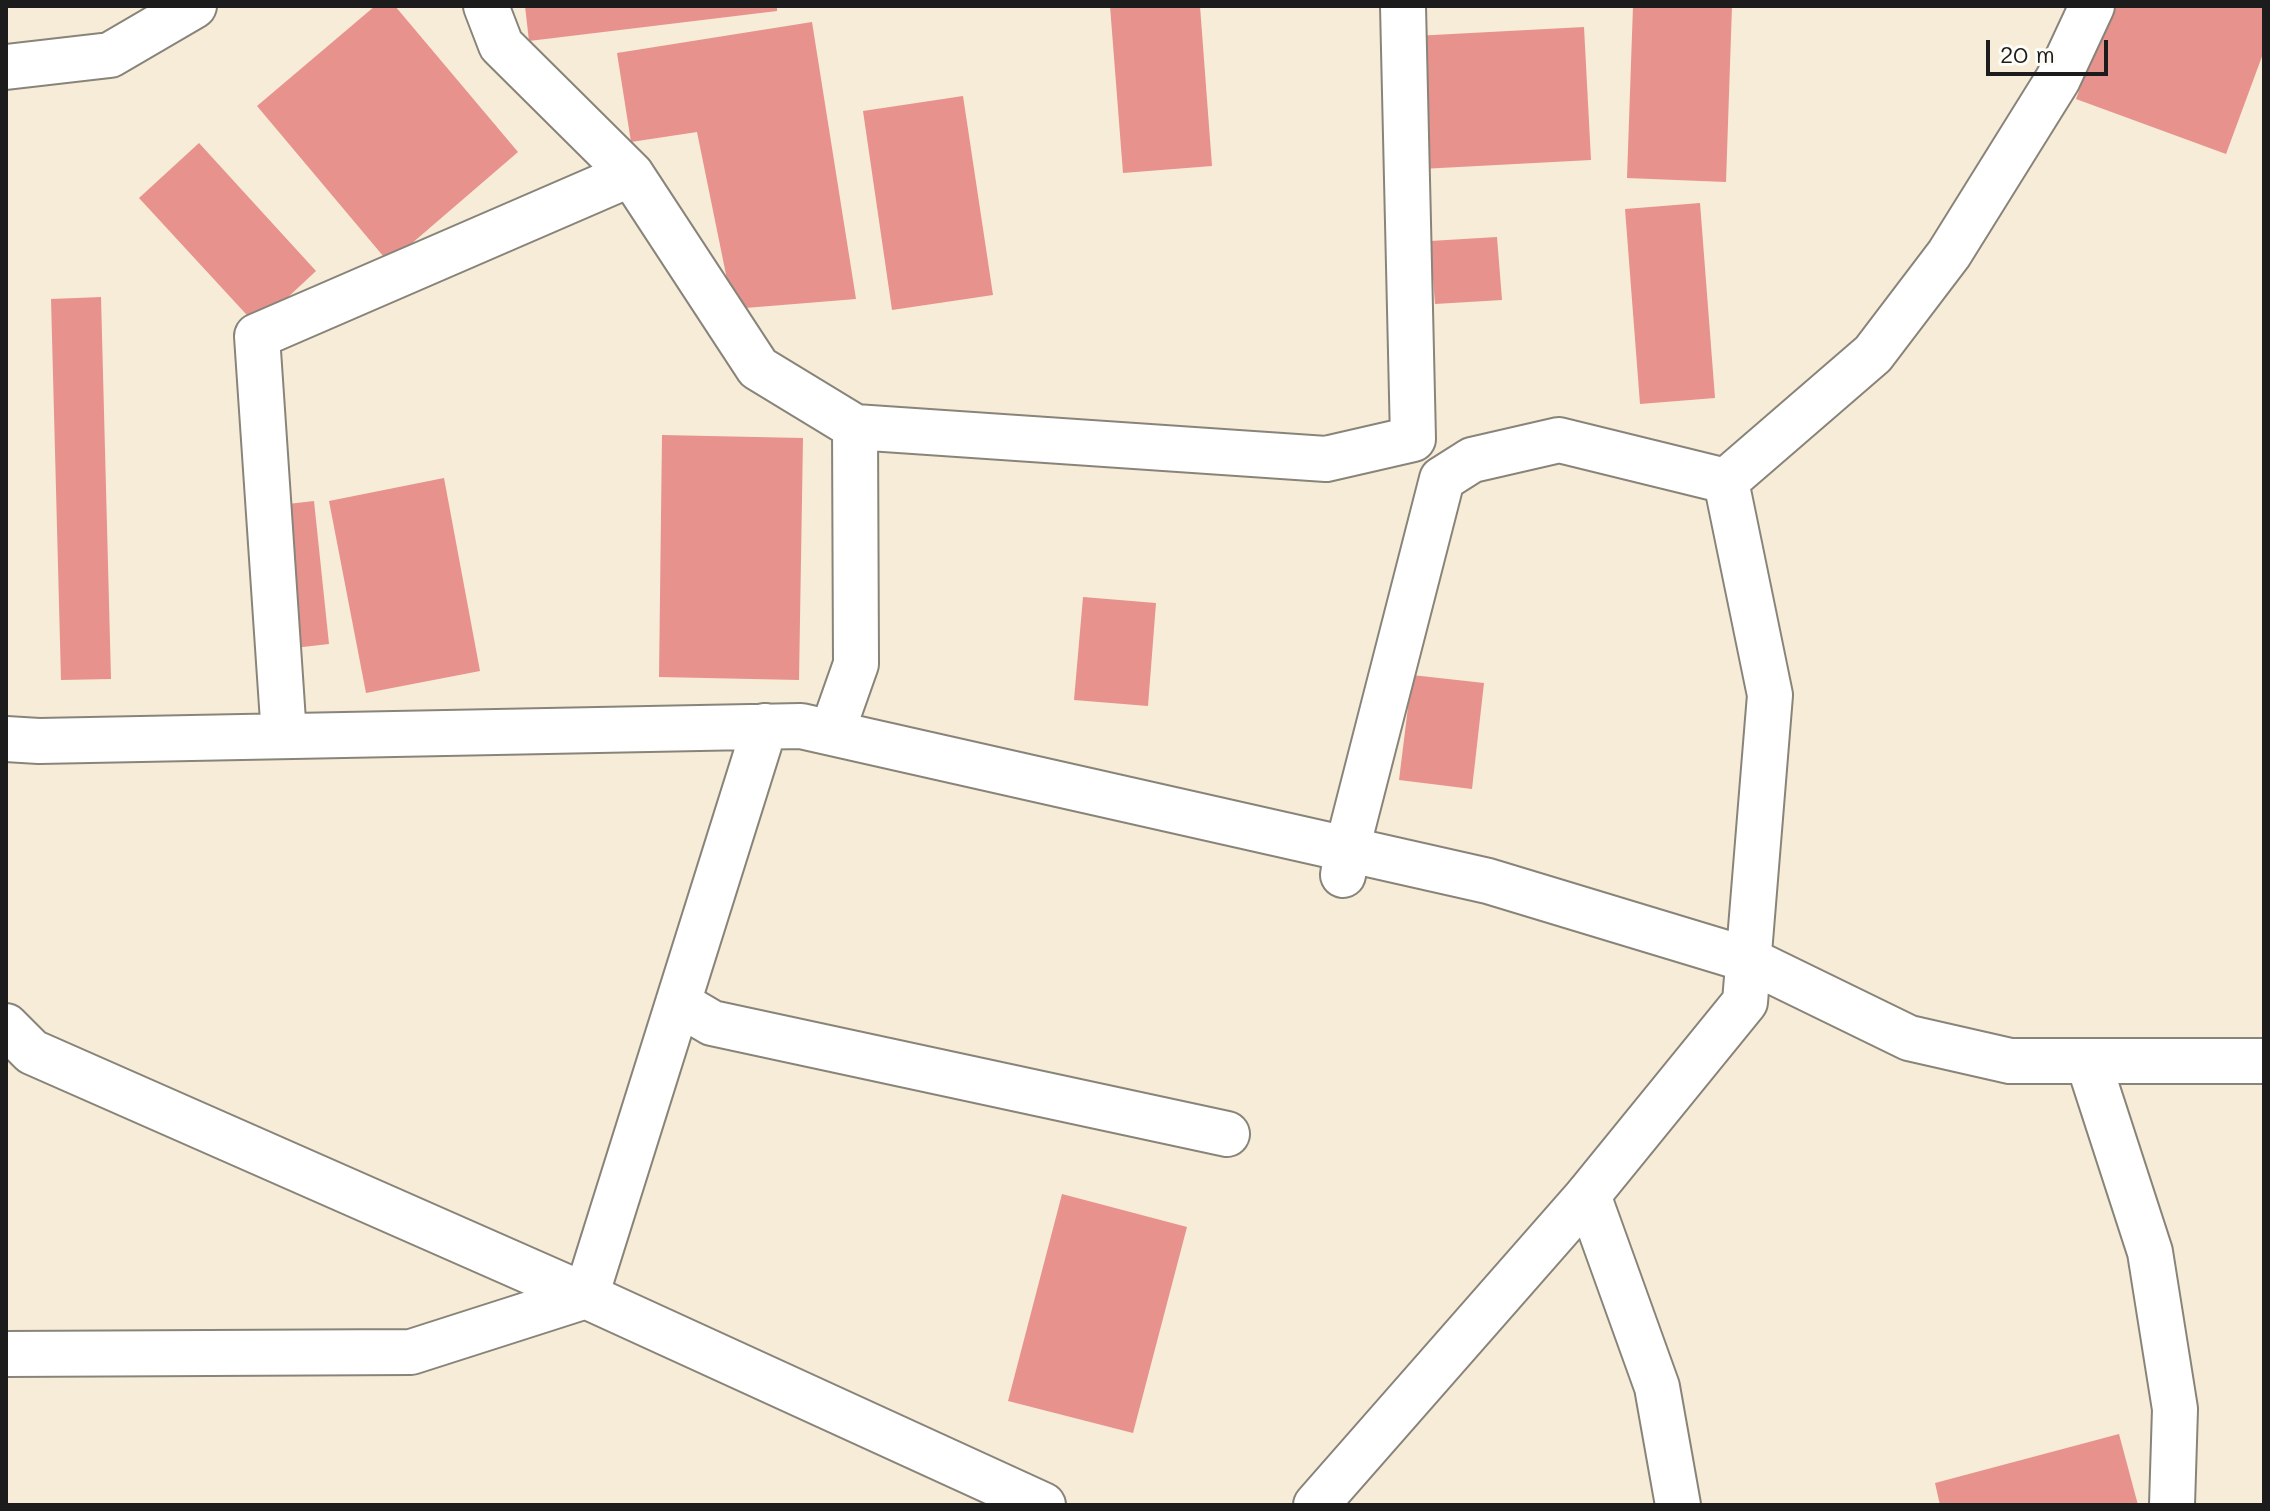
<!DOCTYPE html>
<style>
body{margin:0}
#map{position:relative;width:2270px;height:1511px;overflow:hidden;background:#f6ecd7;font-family:Mali,sans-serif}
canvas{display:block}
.frame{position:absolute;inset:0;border:8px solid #1c1c1c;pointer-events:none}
.scale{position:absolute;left:1986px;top:40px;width:122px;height:36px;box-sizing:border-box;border:4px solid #1c1c1c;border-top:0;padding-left:10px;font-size:24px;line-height:28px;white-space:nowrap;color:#1c1c1c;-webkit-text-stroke:6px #fdfcf7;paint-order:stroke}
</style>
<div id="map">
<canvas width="2270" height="1511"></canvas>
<div class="frame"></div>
<div class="scale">20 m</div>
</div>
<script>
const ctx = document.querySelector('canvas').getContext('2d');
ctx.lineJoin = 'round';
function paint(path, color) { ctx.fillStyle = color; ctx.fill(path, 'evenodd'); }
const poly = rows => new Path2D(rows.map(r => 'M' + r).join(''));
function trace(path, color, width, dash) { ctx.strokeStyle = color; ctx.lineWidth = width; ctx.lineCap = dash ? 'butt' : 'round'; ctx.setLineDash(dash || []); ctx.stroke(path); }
paint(poly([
 [375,6,395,6,518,152,389,263,257,106],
 [525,6,777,6,777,11,529,41],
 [1110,6,1200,6,1212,166,1123,173],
 [1633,6,1732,6,1726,182,1627,178],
 [2110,6,2264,6,2264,51,2226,154,2076,99],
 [812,22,856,299,733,309,697,132,631,142,617,53],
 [1584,27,1591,160,1421,169,1414,36],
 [963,96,993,295,892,310,863,111],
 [199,143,316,271,257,326,139,198],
 [1700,203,1715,398,1640,404,1625,209],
 [1497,237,1502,300,1435,304,1430,241],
 [101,297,111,679,61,680,51,299],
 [662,435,803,438,799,680,659,677],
 [444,478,480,671,366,693,329,501],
 [314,501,329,644,294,648,279,505],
 [1083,597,1156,603,1148,706,1074,700],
 [1412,675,1484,683,1472,789,1399,780],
 [1062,1194,1187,1227,1133,1433,1008,1401],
 [2119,1434,2138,1505,1940,1505,1935,1483]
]), '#e8928e');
const minor = poly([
 [486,6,501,45,631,174,758,368,855,427,1326,459,1413,439,1403,6],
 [6,67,110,55,194,6],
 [832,732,856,664,855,427],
 [284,736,257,336,631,174],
 [6,739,39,741,801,726,1488,881,1749,960,1909,1038,2010,1061,2264,1061],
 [1343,875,1347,849,1442,479,1472,460,1559,440,1726,481],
 [678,1003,712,1023,1227,1134],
 [6,1026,32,1052,586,1296,1043,1505],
 [2088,1061,2150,1252,2175,1409,2172,1505],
 [1588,1195,1657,1387,1678,1505],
 [6,1354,411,1352,586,1296,765,726]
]);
const secondary = poly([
 [1316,1505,1588,1195,1745,1002,1770,695,1726,481,1873,354,1949,254,2058,79,2092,6]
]);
trace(minor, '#89847a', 48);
trace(secondary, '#89847a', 48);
trace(minor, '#fff', 44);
trace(secondary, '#fff', 44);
</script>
